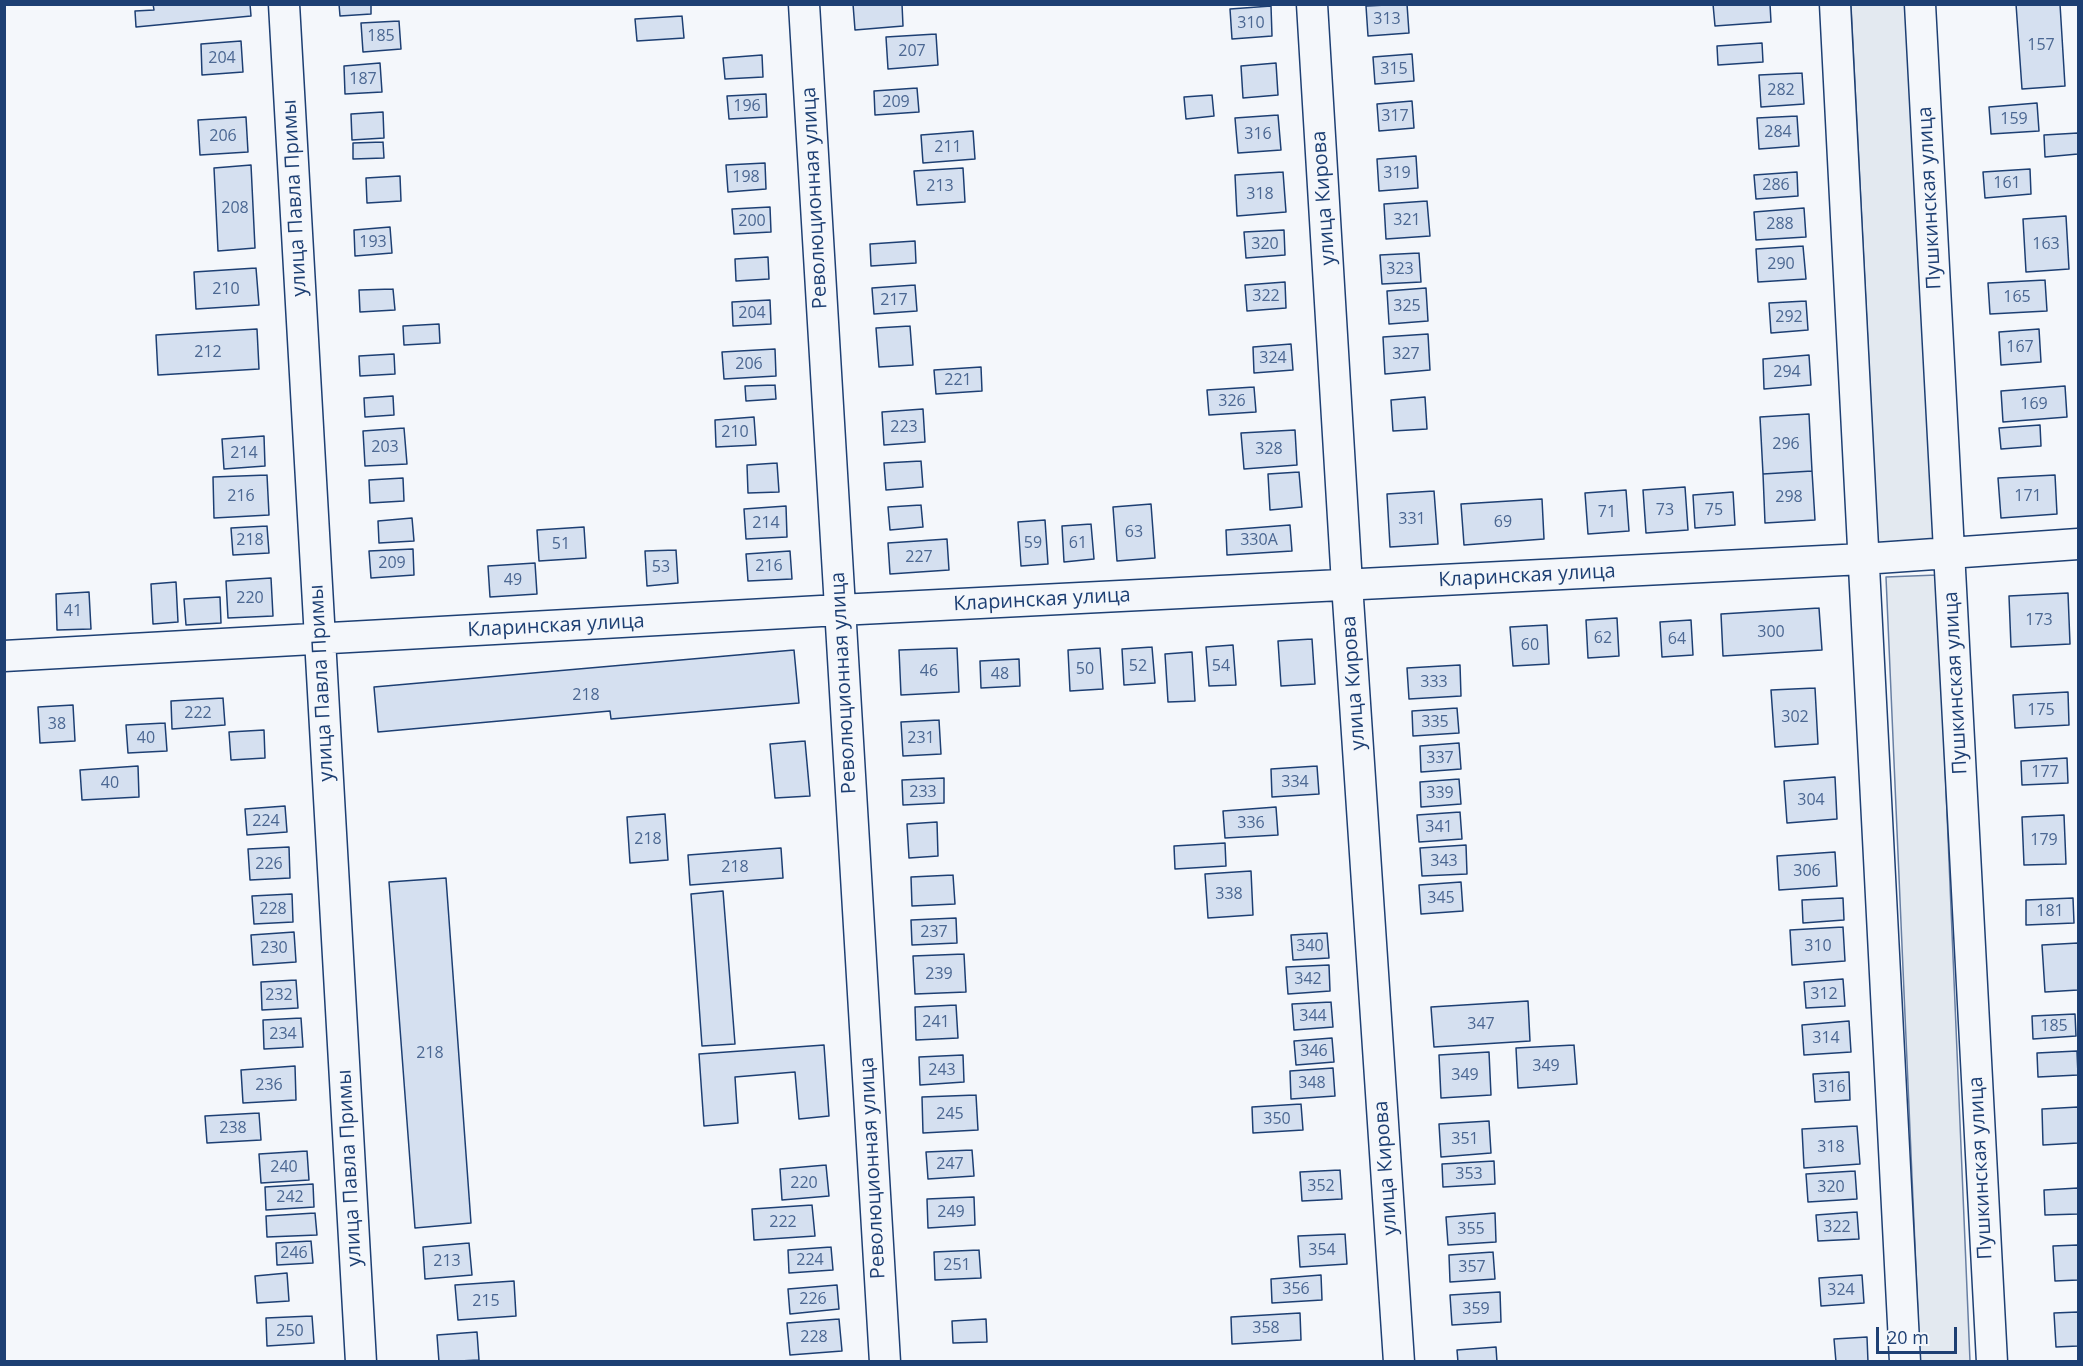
<!DOCTYPE html>
<meta charset="utf-8">
<style>
body{margin:0}
#map{position:relative;width:2083px;height:1366px;overflow:hidden;background:#f4f7fb;font-family:"Open Sans",sans-serif}
canvas{display:block}
.frame{position:absolute;inset:0;border:6px solid #1d3f73;pointer-events:none}
.scale{position:absolute;left:1876px;top:1327px;width:81px;height:27px;box-sizing:border-box;border:3px solid #1d3f73;border-top:0;padding-left:8px;font-size:18px;line-height:21px;white-space:nowrap;color:#1d3f73;-webkit-text-stroke:4px #f4f7fb;paint-order:stroke}
</style>
<div id="map">
<canvas width="2083" height="1366"></canvas>
<div class="frame"></div>
<div class="scale">20 m</div>
</div>
<script>
const ctx = document.querySelector('canvas').getContext('2d');
ctx.lineJoin = 'round';
function paint(path, color) { ctx.fillStyle = color; ctx.fill(path, 'evenodd'); }
const poly = rows => new Path2D(rows.map(r => 'M' + r).join(''));
function trace(path, color, width, dash) { ctx.strokeStyle = color; ctx.lineWidth = width; ctx.lineCap = dash ? 'butt' : 'round'; ctx.setLineDash(dash || []); ctx.stroke(path); }
function write(font, color, halo, rows, align = 'center') {
  ctx.font = font + ' "Open Sans",sans-serif'; ctx.lineWidth = 4.5; ctx.setLineDash([]); ctx.textBaseline = 'middle'; ctx.strokeStyle = halo; ctx.fillStyle = color; for (const [text, x, y, turn = 0] of rows) {
    ctx.save(); ctx.translate(x, y); ctx.rotate((+turn || 0) * Math.PI / 180); ctx.textAlign = isNaN(turn) ? turn : align; if (halo) ctx.strokeText(text, 0, 0); ctx.fillText(text, 0, 0); ctx.restore();
  }
}
const green = poly([
 [1851,5,1908,5,1936,539,1878,546,1851,5],
 [1937,575,1970,1361,1920,1361,1886,577,1937,575]
]);
paint(green, '#e3e9f0');
trace(green, '#687fa3', 1.5);
const building = poly([
 [153,4,250,4,251,16,136,27,135,11,154,10,153,4],
 [339,4,371,4,371,14,340,16,339,4],
 [853,4,902,4,903,26,855,30,853,4],
 [1407,4,1409,33,1368,36,1366,6,1407,4],
 [1713,4,1770,4,1771,22,1715,26,1713,4],
 [2016,4,2060,4,2065,86,2022,89,2016,4],
 [1271,6,1272,36,1232,39,1230,9,1271,6],
 [682,16,684,38,637,41,635,19,682,16],
 [399,21,401,49,363,52,361,23,399,21],
 [936,34,938,65,888,69,886,37,936,34],
 [241,41,243,72,202,75,201,44,241,41],
 [1762,43,1763,62,1718,65,1717,46,1762,43],
 [1412,54,1414,81,1375,84,1373,57,1412,54],
 [762,55,763,77,725,79,723,58,762,55],
 [380,63,382,92,345,94,344,66,380,63],
 [1276,63,1278,95,1243,98,1241,66,1276,63],
 [1802,73,1804,104,1761,107,1759,75,1802,73],
 [917,88,919,112,875,115,874,91,917,88],
 [766,94,767,117,729,119,727,96,766,94],
 [1212,95,1214,116,1186,119,1184,97,1212,95],
 [1412,101,1414,128,1379,131,1377,104,1412,101],
 [2037,103,2039,131,1991,134,1989,107,2037,103],
 [383,112,384,138,352,140,351,114,383,112],
 [1278,115,1281,150,1238,153,1235,118,1278,115],
 [1797,116,1799,146,1759,149,1757,118,1797,116],
 [246,117,248,152,200,155,198,120,246,117],
 [973,131,975,159,923,163,921,135,973,131],
 [2078,133,2078,154,2045,157,2044,135,2078,133],
 [383,142,384,158,353,159,353,143,383,142],
 [1416,156,1418,188,1379,191,1377,159,1416,156],
 [765,163,766,189,728,192,726,165,765,163],
 [251,165,255,248,218,251,214,168,251,165],
 [963,168,965,202,917,205,914,171,963,168],
 [2030,169,2031,194,1985,198,1983,172,2030,169],
 [1283,172,1286,212,1237,216,1235,175,1283,172],
 [1797,172,1798,196,1756,199,1754,175,1797,172],
 [400,176,401,201,367,203,366,178,400,176],
 [1427,201,1430,236,1386,239,1384,204,1427,201],
 [770,207,771,232,734,234,732,209,770,207],
 [1804,208,1806,237,1756,240,1754,212,1804,208],
 [2066,216,2069,269,2026,272,2023,219,2066,216],
 [390,227,392,253,355,256,354,230,390,227],
 [1284,230,1285,255,1246,258,1244,232,1284,230],
 [915,241,916,263,871,266,870,244,915,241],
 [1803,246,1806,279,1758,282,1756,249,1803,246],
 [1419,253,1421,282,1382,284,1380,255,1419,253],
 [768,257,769,279,736,281,735,259,768,257],
 [256,268,259,305,196,309,194,272,256,268],
 [2045,280,2047,311,1990,314,1988,283,2045,280],
 [1285,282,1286,308,1247,311,1245,285,1285,282],
 [915,285,917,311,874,314,872,288,915,285],
 [1426,288,1428,321,1389,324,1387,291,1426,288],
 [393,289,395,310,360,312,359,290,393,289],
 [770,300,771,324,733,326,732,302,770,300],
 [1806,301,1808,330,1771,333,1769,303,1806,301],
 [439,324,440,343,404,345,403,326,439,324],
 [910,326,913,365,879,367,876,328,910,326],
 [257,329,259,369,158,375,156,335,257,329],
 [2039,329,2041,362,2001,365,1999,332,2039,329],
 [1428,334,1430,370,1385,374,1383,337,1428,334],
 [1291,344,1293,370,1254,373,1253,347,1291,344],
 [775,349,776,376,724,379,722,352,775,349],
 [394,354,395,374,360,376,359,356,394,354],
 [1809,355,1811,385,1764,389,1763,359,1809,355],
 [981,367,982,391,936,394,934,370,981,367],
 [775,385,776,399,746,401,745,386,775,385],
 [2065,386,2067,417,2003,422,2001,391,2065,386],
 [1254,387,1256,412,1209,415,1207,390,1254,387],
 [393,396,394,415,365,417,364,398,393,396],
 [1425,397,1427,429,1393,431,1391,400,1425,397],
 [923,409,925,442,884,445,882,412,923,409],
 [1809,414,1812,471,1763,474,1760,417,1809,414],
 [754,417,756,445,716,447,715,420,754,417],
 [2040,425,2041,446,2001,449,1999,428,2040,425],
 [404,428,407,464,365,466,363,431,404,428],
 [1295,430,1297,465,1244,469,1241,433,1295,430],
 [264,436,265,466,224,469,222,439,264,436],
 [921,461,923,487,886,490,884,463,921,461],
 [777,463,779,492,748,493,747,465,777,463],
 [1812,471,1815,520,1765,523,1763,474,1812,471],
 [1299,472,1302,507,1270,510,1268,474,1299,472],
 [267,475,269,515,214,518,213,477,267,475],
 [2055,475,2057,514,2001,518,1998,478,2055,475],
 [403,478,404,501,370,503,369,480,403,478],
 [1685,487,1688,530,1646,533,1643,490,1685,487],
 [1626,490,1629,531,1588,534,1585,493,1626,490],
 [1434,491,1438,544,1390,547,1387,494,1434,491],
 [1733,492,1735,525,1695,528,1693,495,1733,492],
 [1542,499,1544,539,1464,545,1461,504,1542,499],
 [1151,504,1155,558,1117,561,1113,507,1151,504],
 [921,505,923,527,890,530,888,507,921,505],
 [786,506,787,537,746,539,744,509,786,506],
 [412,518,414,541,379,543,378,521,412,518],
 [1045,520,1048,564,1021,566,1018,522,1045,520],
 [1091,524,1094,559,1064,562,1062,526,1091,524],
 [1290,525,1292,551,1227,555,1226,530,1290,525],
 [267,526,269,553,233,555,231,528,267,526],
 [584,527,586,558,539,561,537,530,584,527],
 [947,539,949,570,890,574,888,543,947,539],
 [413,549,414,575,371,578,369,551,413,549],
 [676,550,678,583,647,586,645,551,676,550],
 [790,551,792,579,748,581,746,554,790,551],
 [535,563,537,594,490,597,488,566,535,563],
 [271,578,273,616,228,618,226,581,271,578],
 [176,582,178,622,153,624,151,584,176,582],
 [89,592,91,629,57,630,56,594,89,592],
 [2068,593,2070,644,2011,647,2009,596,2068,593],
 [220,597,221,623,186,625,184,599,220,597],
 [1819,608,1822,650,1723,656,1721,614,1819,608],
 [1617,618,1619,656,1588,658,1586,620,1617,618],
 [1691,620,1693,655,1662,657,1660,622,1691,620],
 [1547,625,1549,664,1513,666,1510,627,1547,625],
 [1312,639,1315,684,1281,686,1278,641,1312,639],
 [1233,645,1236,685,1209,686,1206,647,1233,645],
 [1152,647,1155,683,1124,685,1122,649,1152,647],
 [957,648,959,692,901,695,899,650,957,648],
 [1100,648,1103,689,1070,691,1068,650,1100,648],
 [794,650,799,703,611,719,610,711,378,732,374,687,794,650],
 [1192,652,1195,701,1168,702,1165,654,1192,652],
 [1019,659,1020,686,981,688,980,661,1019,659],
 [1460,665,1461,696,1409,699,1407,668,1460,665],
 [1815,688,1818,744,1775,747,1771,690,1815,688],
 [2068,692,2069,725,2015,728,2013,695,2068,692],
 [223,698,225,725,172,729,171,701,223,698],
 [73,705,75,741,40,743,38,707,73,705],
 [1457,708,1459,733,1413,736,1412,711,1457,708],
 [939,720,941,754,903,756,901,722,939,720],
 [165,723,167,751,128,753,126,725,165,723],
 [264,730,265,758,231,760,229,732,264,730],
 [805,741,810,796,775,798,770,744,805,741],
 [1459,743,1461,769,1421,772,1420,746,1459,743],
 [2067,758,2068,783,2022,785,2021,761,2067,758],
 [138,766,139,797,82,800,80,770,138,766],
 [1317,766,1319,794,1272,797,1271,769,1317,766],
 [1835,777,1837,819,1787,823,1784,781,1835,777],
 [944,778,944,803,903,805,902,780,944,778],
 [1459,779,1461,804,1421,807,1420,782,1459,779],
 [285,806,287,832,247,835,245,809,285,806],
 [1276,807,1278,835,1225,838,1223,811,1276,807],
 [1460,812,1462,839,1419,842,1417,815,1460,812],
 [665,814,668,860,630,863,627,817,665,814],
 [2064,815,2066,864,2024,865,2022,817,2064,815],
 [937,822,938,856,909,858,907,824,937,822],
 [1225,843,1226,866,1175,869,1174,846,1225,843],
 [1466,845,1467,874,1422,876,1420,848,1466,845],
 [289,847,290,878,250,880,248,849,289,847],
 [781,848,783,878,690,885,688,855,781,848],
 [1835,852,1837,886,1779,890,1777,856,1835,852],
 [1251,871,1253,915,1208,918,1205,874,1251,871],
 [953,875,955,904,912,906,911,877,953,875],
 [446,878,471,1223,415,1228,389,882,446,878],
 [1461,882,1463,911,1421,914,1419,885,1461,882],
 [723,891,735,1044,702,1046,691,894,723,891],
 [292,894,293,922,254,924,252,896,292,894],
 [1843,898,1844,920,1803,923,1802,900,1843,898],
 [2073,898,2074,923,2026,925,2026,900,2073,898],
 [956,918,957,943,912,945,911,920,956,918],
 [1843,927,1845,961,1792,965,1790,930,1843,927],
 [294,932,296,962,253,965,251,935,294,932],
 [1327,933,1329,958,1293,960,1291,935,1327,933],
 [2078,943,2078,990,2045,992,2042,945,2078,943],
 [964,954,966,992,915,994,913,956,964,954],
 [1329,965,1330,991,1288,994,1286,967,1329,965],
 [1843,979,1845,1006,1806,1008,1804,982,1843,979],
 [296,980,298,1008,262,1010,261,982,296,980],
 [1528,1001,1530,1041,1434,1047,1431,1007,1528,1001],
 [1331,1002,1333,1027,1294,1030,1292,1004,1331,1002],
 [956,1005,958,1038,916,1040,915,1007,956,1005],
 [2075,1014,2076,1036,2033,1039,2032,1016,2075,1014],
 [301,1018,303,1047,264,1049,263,1020,301,1018],
 [1849,1021,1851,1052,1804,1055,1802,1025,1849,1021],
 [1332,1038,1334,1062,1296,1065,1294,1041,1332,1038],
 [824,1045,829,1116,799,1119,795,1072,735,1077,738,1123,704,1126,699,1054,824,1045],
 [1574,1045,1577,1084,1518,1088,1516,1048,1574,1045],
 [2077,1051,2078,1075,2038,1077,2037,1053,2077,1051],
 [1489,1052,1491,1095,1441,1098,1439,1055,1489,1052],
 [963,1055,964,1082,920,1085,919,1057,963,1055],
 [295,1066,296,1100,243,1103,241,1070,295,1066],
 [1333,1068,1335,1096,1291,1099,1290,1071,1333,1068],
 [1849,1072,1850,1100,1815,1102,1813,1074,1849,1072],
 [976,1095,978,1130,923,1133,922,1097,976,1095],
 [1301,1104,1303,1130,1253,1133,1252,1107,1301,1104],
 [2078,1107,2078,1143,2043,1145,2042,1109,2078,1107],
 [259,1113,261,1140,207,1143,205,1116,259,1113],
 [1489,1121,1491,1153,1441,1157,1439,1124,1489,1121],
 [1857,1126,1860,1164,1804,1168,1802,1129,1857,1126],
 [972,1150,974,1176,928,1179,926,1152,972,1150],
 [307,1151,309,1180,261,1183,259,1154,307,1151],
 [1494,1161,1495,1184,1443,1187,1442,1164,1494,1161],
 [826,1165,829,1196,782,1200,780,1169,826,1165],
 [1340,1170,1342,1199,1302,1201,1300,1172,1340,1170],
 [1855,1171,1857,1199,1808,1202,1806,1174,1855,1171],
 [313,1184,314,1207,266,1210,265,1187,313,1184],
 [2078,1188,2078,1214,2045,1215,2044,1190,2078,1188],
 [974,1197,975,1225,928,1228,927,1199,974,1197],
 [812,1205,815,1236,754,1240,752,1209,812,1205],
 [1857,1212,1859,1239,1818,1241,1816,1215,1857,1212],
 [315,1213,317,1235,267,1237,266,1216,315,1213],
 [1495,1213,1496,1242,1448,1245,1446,1217,1495,1213],
 [1345,1234,1347,1264,1300,1267,1298,1236,1345,1234],
 [311,1241,313,1263,277,1265,276,1243,311,1241],
 [469,1243,472,1275,425,1279,423,1247,469,1243],
 [2078,1245,2078,1280,2055,1281,2053,1246,2078,1245],
 [831,1247,833,1270,789,1273,788,1250,831,1247],
 [979,1250,981,1278,935,1280,934,1252,979,1250],
 [1493,1252,1495,1279,1450,1282,1449,1255,1493,1252],
 [287,1273,289,1301,257,1303,255,1276,287,1273],
 [1321,1275,1322,1300,1272,1303,1271,1279,1321,1275],
 [1862,1275,1864,1303,1821,1306,1819,1278,1862,1275],
 [514,1281,516,1316,458,1320,455,1285,514,1281],
 [837,1285,839,1309,790,1314,788,1289,837,1285],
 [1500,1292,1501,1322,1452,1325,1450,1295,1500,1292],
 [2078,1312,2078,1346,2056,1347,2054,1313,2078,1312],
 [1300,1313,1301,1340,1232,1344,1231,1317,1300,1313],
 [312,1316,314,1343,267,1346,266,1318,312,1316],
 [839,1319,842,1351,790,1355,787,1323,839,1319],
 [986,1319,987,1342,953,1343,952,1321,986,1319],
 [477,1332,479,1360,439,1362,437,1335,477,1332],
 [1867,1337,1868,1362,1836,1362,1834,1339,1867,1337],
 [1496,1347,1497,1362,1458,1362,1457,1350,1496,1347]
]);
paint(building, '#d5e0f0');
trace(building, '#1d3f73', 1.5);
const minor = poly([
 [284,4,361,1362],
 [804,4,885,1362],
 [1312,4,1347,584,1399,1362],
 [1835,4,1905,1362],
 [1920,4,1992,1362],
 [4,656,839,610,1863,559,2078,544]
]);
trace(minor, '#1d3f73', 33);
trace(minor, '#f4f7fb', 30);
write('16px', '#4b6792', null, [
 ["313",1387,19],
 ["310",1251,23],
 ["185",381,36],
 ["157",2041,45],
 ["207",912,51],
 ["204",222,58],
 ["315",1394,69],
 ["187",363,79],
 ["282",1781,90],
 ["209",896,102],
 ["196",747,106],
 ["317",1395,116],
 ["159",2014,119],
 ["284",1778,132],
 ["316",1258,134],
 ["206",223,136],
 ["211",948,147],
 ["319",1397,173],
 ["198",746,177],
 ["161",2007,183],
 ["286",1776,185],
 ["213",940,186],
 ["318",1260,194],
 ["208",235,208],
 ["321",1407,220],
 ["200",752,221],
 ["288",1780,224],
 ["193",373,242],
 ["320",1265,244],
 ["163",2046,244],
 ["290",1781,264],
 ["323",1400,269],
 ["210",226,289],
 ["322",1266,296],
 ["165",2017,297],
 ["217",894,300],
 ["325",1407,306],
 ["204",752,313],
 ["292",1789,317],
 ["167",2020,347],
 ["212",208,352],
 ["327",1406,354],
 ["324",1273,358],
 ["206",749,364],
 ["294",1787,372],
 ["221",958,380],
 ["326",1232,401],
 ["169",2034,404],
 ["223",904,427],
 ["210",735,432],
 ["296",1786,444],
 ["203",385,447],
 ["328",1269,449],
 ["214",244,453],
 ["216",241,496],
 ["171",2028,496],
 ["298",1789,497],
 ["73",1665,510],
 ["75",1714,510],
 ["71",1607,512],
 ["331",1412,519],
 ["69",1503,522],
 ["214",766,523],
 ["63",1134,532],
 ["218",250,540],
 ["330А",1259,540],
 ["59",1033,543],
 ["61",1078,543],
 ["51",561,544],
 ["227",919,557],
 ["209",392,563],
 ["216",769,566],
 ["53",661,567],
 ["49",513,580],
 ["220",250,598],
 ["41",73,611],
 ["173",2039,620],
 ["300",1771,632],
 ["62",1603,638],
 ["64",1677,639],
 ["60",1530,645],
 ["52",1138,666],
 ["54",1221,666],
 ["50",1085,669],
 ["46",929,671],
 ["48",1000,674],
 ["333",1434,682],
 ["218",586,695],
 ["175",2041,710],
 ["222",198,713],
 ["302",1795,717],
 ["335",1435,722],
 ["38",57,724],
 ["40",146,738],
 ["231",921,738],
 ["337",1440,758],
 ["177",2045,772],
 ["334",1295,782],
 ["40",110,783],
 ["233",923,792],
 ["339",1440,793],
 ["304",1811,800],
 ["224",266,821],
 ["336",1251,823],
 ["341",1439,827],
 ["218",648,839],
 ["179",2044,840],
 ["343",1444,861],
 ["226",269,864],
 ["218",735,867],
 ["306",1807,871],
 ["338",1229,894],
 ["345",1441,898],
 ["228",273,909],
 ["181",2050,911],
 ["237",934,932],
 ["340",1310,946],
 ["310",1818,946],
 ["230",274,948],
 ["239",939,974],
 ["342",1308,979],
 ["312",1824,994],
 ["232",279,995],
 ["344",1313,1016],
 ["241",936,1022],
 ["347",1481,1024],
 ["185",2054,1026],
 ["234",283,1034],
 ["314",1826,1038],
 ["346",1314,1051],
 ["218",430,1053],
 ["349",1546,1066],
 ["243",942,1070],
 ["349",1465,1075],
 ["348",1312,1083],
 ["236",269,1085],
 ["316",1832,1087],
 ["245",950,1114],
 ["350",1277,1119],
 ["238",233,1128],
 ["351",1465,1139],
 ["318",1831,1147],
 ["247",950,1164],
 ["240",284,1167],
 ["353",1469,1174],
 ["220",804,1183],
 ["352",1321,1186],
 ["320",1831,1187],
 ["242",290,1197],
 ["249",951,1212],
 ["222",783,1222],
 ["322",1837,1227],
 ["355",1471,1229],
 ["354",1322,1250],
 ["246",294,1253],
 ["224",810,1260],
 ["213",447,1261],
 ["251",957,1265],
 ["357",1472,1267],
 ["356",1296,1289],
 ["324",1841,1290],
 ["226",813,1299],
 ["215",486,1301],
 ["359",1476,1309],
 ["358",1266,1328],
 ["250",290,1331],
 ["228",814,1337]
]);
write('20px', '#1d3f73', '#f4f7fb', [
 ["улица Павла Примы",295,198,-93],
 ["Революционная улица",815,198,-93],
 ["улица Кирова",1324,198,-94],
 ["Пушкинская улица",1930,198,-93],
 ["Кларинская улица",1527,576,-3],
 ["Кларинская улица",1042,600,-3],
 ["Кларинская улица",556,626,-3],
 ["улица Павла Примы",322,683,-93],
 ["Революционная улица",844,683,-93],
 ["улица Кирова",1354,683,-94],
 ["Пушкинская улица",1956,683,-93],
 ["улица Павла Примы",350,1168,-93],
 ["Революционная улица",873,1168,-93],
 ["улица Кирова",1386,1168,-94],
 ["Пушкинская улица",1981,1168,-93]
]);
</script>
